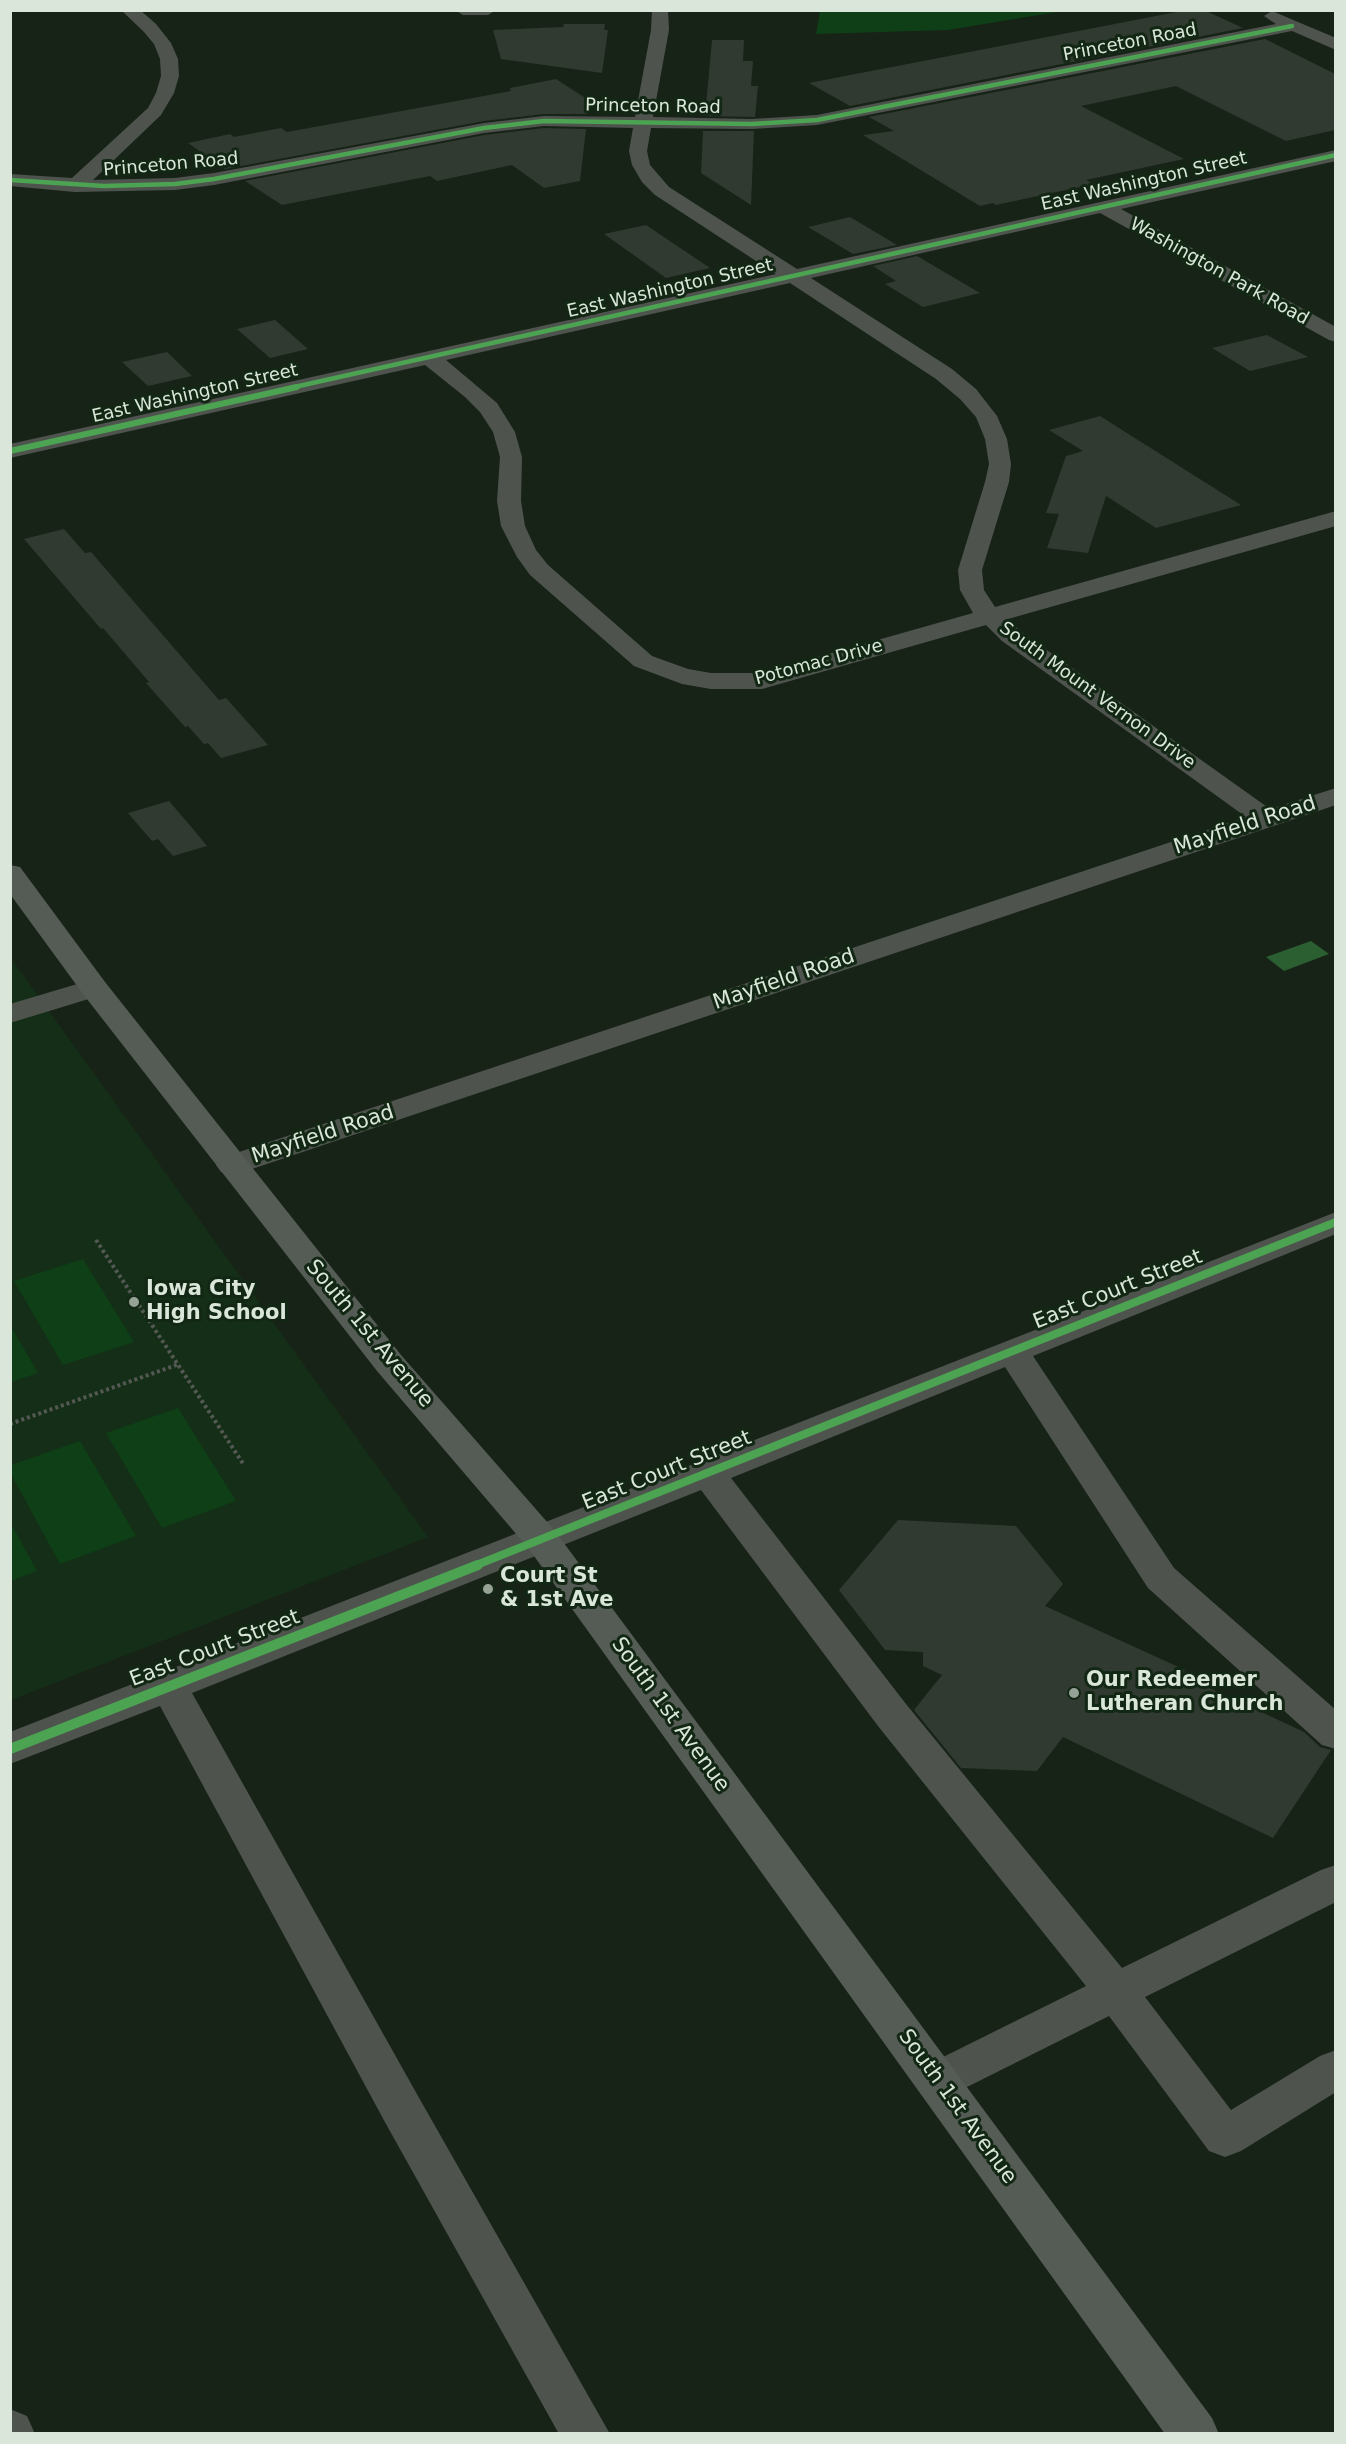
<!DOCTYPE html>
<style>
body{margin:0}
#map{position:relative;width:1346px;height:2444px;overflow:hidden;background:#182318;font-family:"DejaVu Sans",sans-serif}
canvas{display:block}
.frame{position:absolute;inset:0;border:12px solid #d9e6d9;pointer-events:none}
</style>
<div id="map">
<canvas width="1346" height="2444"></canvas>
<div class="frame"></div>
</div>
<script>
const ctx = document.querySelector('canvas').getContext('2d');
ctx.lineJoin = 'round';
function paint(path, color) { ctx.fillStyle = color; ctx.fill(path, 'evenodd'); }
const poly = rows => new Path2D(rows.map(r => 'M' + r).join(''));
function trace(path, color, width, dash) { ctx.strokeStyle = color; ctx.lineWidth = width; ctx.lineCap = dash ? 'butt' : 'round'; ctx.setLineDash(dash || []); ctx.stroke(path); }
function write(font, color, halo, rows, align = 'center') {
  ctx.font = font + ' "DejaVu Sans",sans-serif'; ctx.lineWidth = 6; ctx.setLineDash([]); ctx.textBaseline = 'middle'; ctx.strokeStyle = halo; ctx.fillStyle = color; for (const [text, x, y, turn = 0] of rows) {
    ctx.save(); ctx.translate(x, y); ctx.rotate((+turn || 0) * Math.PI / 180); ctx.textAlign = isNaN(turn) ? turn : align; if (halo) ctx.strokeText(text, 0, 0); ctx.fillText(text, 0, 0); ctx.restore();
  }
}
paint(poly([
 [10,957,428,1537,11,1700,10,1700]
]), '#152e17');
paint(poly([
 [820,11,820,10,1063,11,948,30,816,34],
 [83,1259,134,1342,63,1365,14,1281],
 [10,1325,38,1373,11,1382,10,1382],
 [178,1408,236,1501,162,1528,106,1433],
 [80,1441,136,1536,60,1564,11,1474,11,1465],
 [10,1522,37,1571,11,1581,10,1581]
]), '#0e3f16');
paint(poly([
 [1311,941,1329,954,1284,971,1266,957]
]), '#2b5e30');
paint(poly([
 [1187,10,1206,11,1243,28,850,106,809,83],
 [564,24,605,24,604,30,608,30,602,73,501,59,493,30,563,27],
 [1265,39,1335,74,1335,130,1286,141,1176,86,1081,106,1184,159,1086,180,1094,184,996,205,993,203,980,206,863,135,894,131,869,117],
 [712,40,744,40,743,61,753,61,751,86,758,86,755,117,705,116],
 [556,79,590,101,588,114,544,114,484,121,225,169,188,143,230,134,234,137,281,128,287,132,511,91,510,88],
 [544,128,586,129,580,181,544,188,512,165,437,181,430,176,282,205,245,181,484,135],
 [703,131,754,131,751,205,701,173],
 [850,217,897,245,853,254,808,227],
 [646,225,710,268,666,278,604,234],
 [917,256,980,293,923,307,885,284,896,281,873,266],
 [275,320,308,349,270,358,237,329],
 [1267,335,1308,357,1250,371,1212,348],
 [167,352,192,376,148,386,122,362],
 [1100,416,1241,505,1156,528,1106,496,1088,553,1047,548,1059,514,1046,513,1066,456,1083,451,1049,430],
 [64,529,85,553,91,552,219,700,226,698,268,745,221,758,208,743,204,744,188,726,185,727,146,683,149,682,103,628,101,629,24,539],
 [169,801,193,829,207,846,173,856,158,839,152,841,128,813],
 [898,1520,1016,1526,1063,1584,1045,1606,1185,1670,1182,1675,1304,1732,1320,1747,1331,1750,1273,1838,1063,1737,1037,1771,961,1768,914,1710,942,1675,923,1666,923,1652,885,1650,839,1590]
]), '#303a30');
trace(poly([
 [96,1240,244,1465],
 [10,1424,179,1364]
]), '#545954', 4, [3, 3]);
paint(poly([
 [121,10,140,10,156,24,171,43,178,59,179,76,174,93,161,115,93,180,175,178,214,173,484,123,544,116,635,117,651,30,652,10,668,10,669,30,653,117,752,119,817,115,1276,24,1264,16,1272,11,1336,38,1336,50,1292,31,817,125,752,129,651,128,647,151,650,165,669,187,797,269,1336,150,1336,161,1121,209,1336,327,1336,342,1329,340,1100,213,811,278,952,369,976,389,997,416,1007,439,1011,464,1009,482,982,570,984,590,995,607,1336,511,1336,526,1008,619,1020,631,1270,809,1336,788,1336,805,243,1172,232,1175,221,1172,216,1165,221,1158,1246,817,1002,641,986,625,762,689,711,689,682,684,634,666,530,575,517,557,501,526,497,501,500,457,493,432,480,412,465,397,425,365,10,458,10,444,776,274,655,195,642,182,632,165,629,151,633,128,544,126,484,133,214,185,175,190,75,192,10,186,10,174,72,178,148,108,156,93,161,76,160,59,154,44,144,32,121,10],
 [790,283,936,379,960,399,976,417,985,439,989,464,985,482,958,570,960,590,973,613,761,673,711,673,688,669,652,656,548,565,536,550,525,526,521,501,522,457,515,432,497,403,446,360,790,283],
 [455,10,496,10,488,15,463,15,455,10],
 [94,979,105,982,109,988,105,994,10,1023,10,1004,94,979],
 [1336,1212,1336,1234,1033,1356,1174,1568,1336,1710,1336,1749,1322,1745,1148,1588,1005,1367,731,1478,906,1704,1122,1968,1321,1870,1336,1865,1336,1902,1145,1997,1231,2110,1320,2056,1336,2050,1336,2092,1241,2151,1225,2157,1209,2151,1109,2016,953,2094,937,2100,921,2094,915,2081,921,2068,1086,1986,878,1726,701,1490,192,1693,418,2096,610,2434,559,2434,386,2124,160,1706,10,1764,10,1732,1336,1212],
 [10,2409,27,2416,35,2434,10,2434,10,2409]
]), '#4e534e');
paint(poly([
 [10,865,20,867,105,982,401,1355,555,1531,1212,2418,1219,2434,1165,2434,529,1549,377,1371,83,994,10,894,10,865]
]), '#555c55');
trace(poly([
 [10,180,104,186,175,184,214,179,484,128,544,121,752,124,817,120,1292,26],
 [290,388,1336,155]
]), '#4ca352', 4.5);
trace(poly([
 [10,451,297,387]
]), '#4ca352', 6);
trace(poly([
 [474,1566,1336,1222]
]), '#4ca352', 8);
trace(poly([
 [10,1749,478,1565]
]), '#4ca352', 10);
for (const [x, y, r, color] of [
 [134,1302,6,"#95a295"],
 [488,1589,6,"#95a295"],
 [1074,1693,6,"#95a295"]
]) { const dot = new Path2D(); dot.arc(x, y, r, 0, 2 * Math.PI); ctx.fillStyle = color; ctx.fill(dot); trace(dot, '#132814', 2); }
write('18px', '#d9e6d9', '#132814', [
 ["Princeton Road",1130,43,-11],
 ["Princeton Road",653,107,1],
 ["Princeton Road",171,165,-5],
 ["East Washington Street",1144,182,-13],
 ["Washington Park Road",1219,272,29],
 ["East Washington Street",670,289,-13],
 ["East Washington Street",195,394,-13],
 ["Potomac Drive",819,663,-15],
 ["South Mount Vernon Drive",1097,696,36]
]);
write('21px', '#d9e6d9', '#132814', [
 ["Mayfield Road",1245,826,-18],
 ["Mayfield Road",784,980,-19],
 ["Mayfield Road",323,1135,-18],
 ["East Court Street",1118,1290,-22],
 ["South 1st Avenue",369,1334,50],
 ["East Court Street",667,1471,-22],
 ["East Court Street",215,1649,-21],
 ["South 1st Avenue",670,1715,54],
 ["South 1st Avenue",957,2107,54]
]);
write('bold 21px', '#d9e6d9', '#132814', [
 ["Iowa City",146,1290],
 ["High School",146,1314],
 ["Court St",500,1577],
 ["& 1st Ave",500,1601],
 ["Our Redeemer",1086,1681],
 ["Lutheran Church",1086,1705]
], 'left');
</script>
